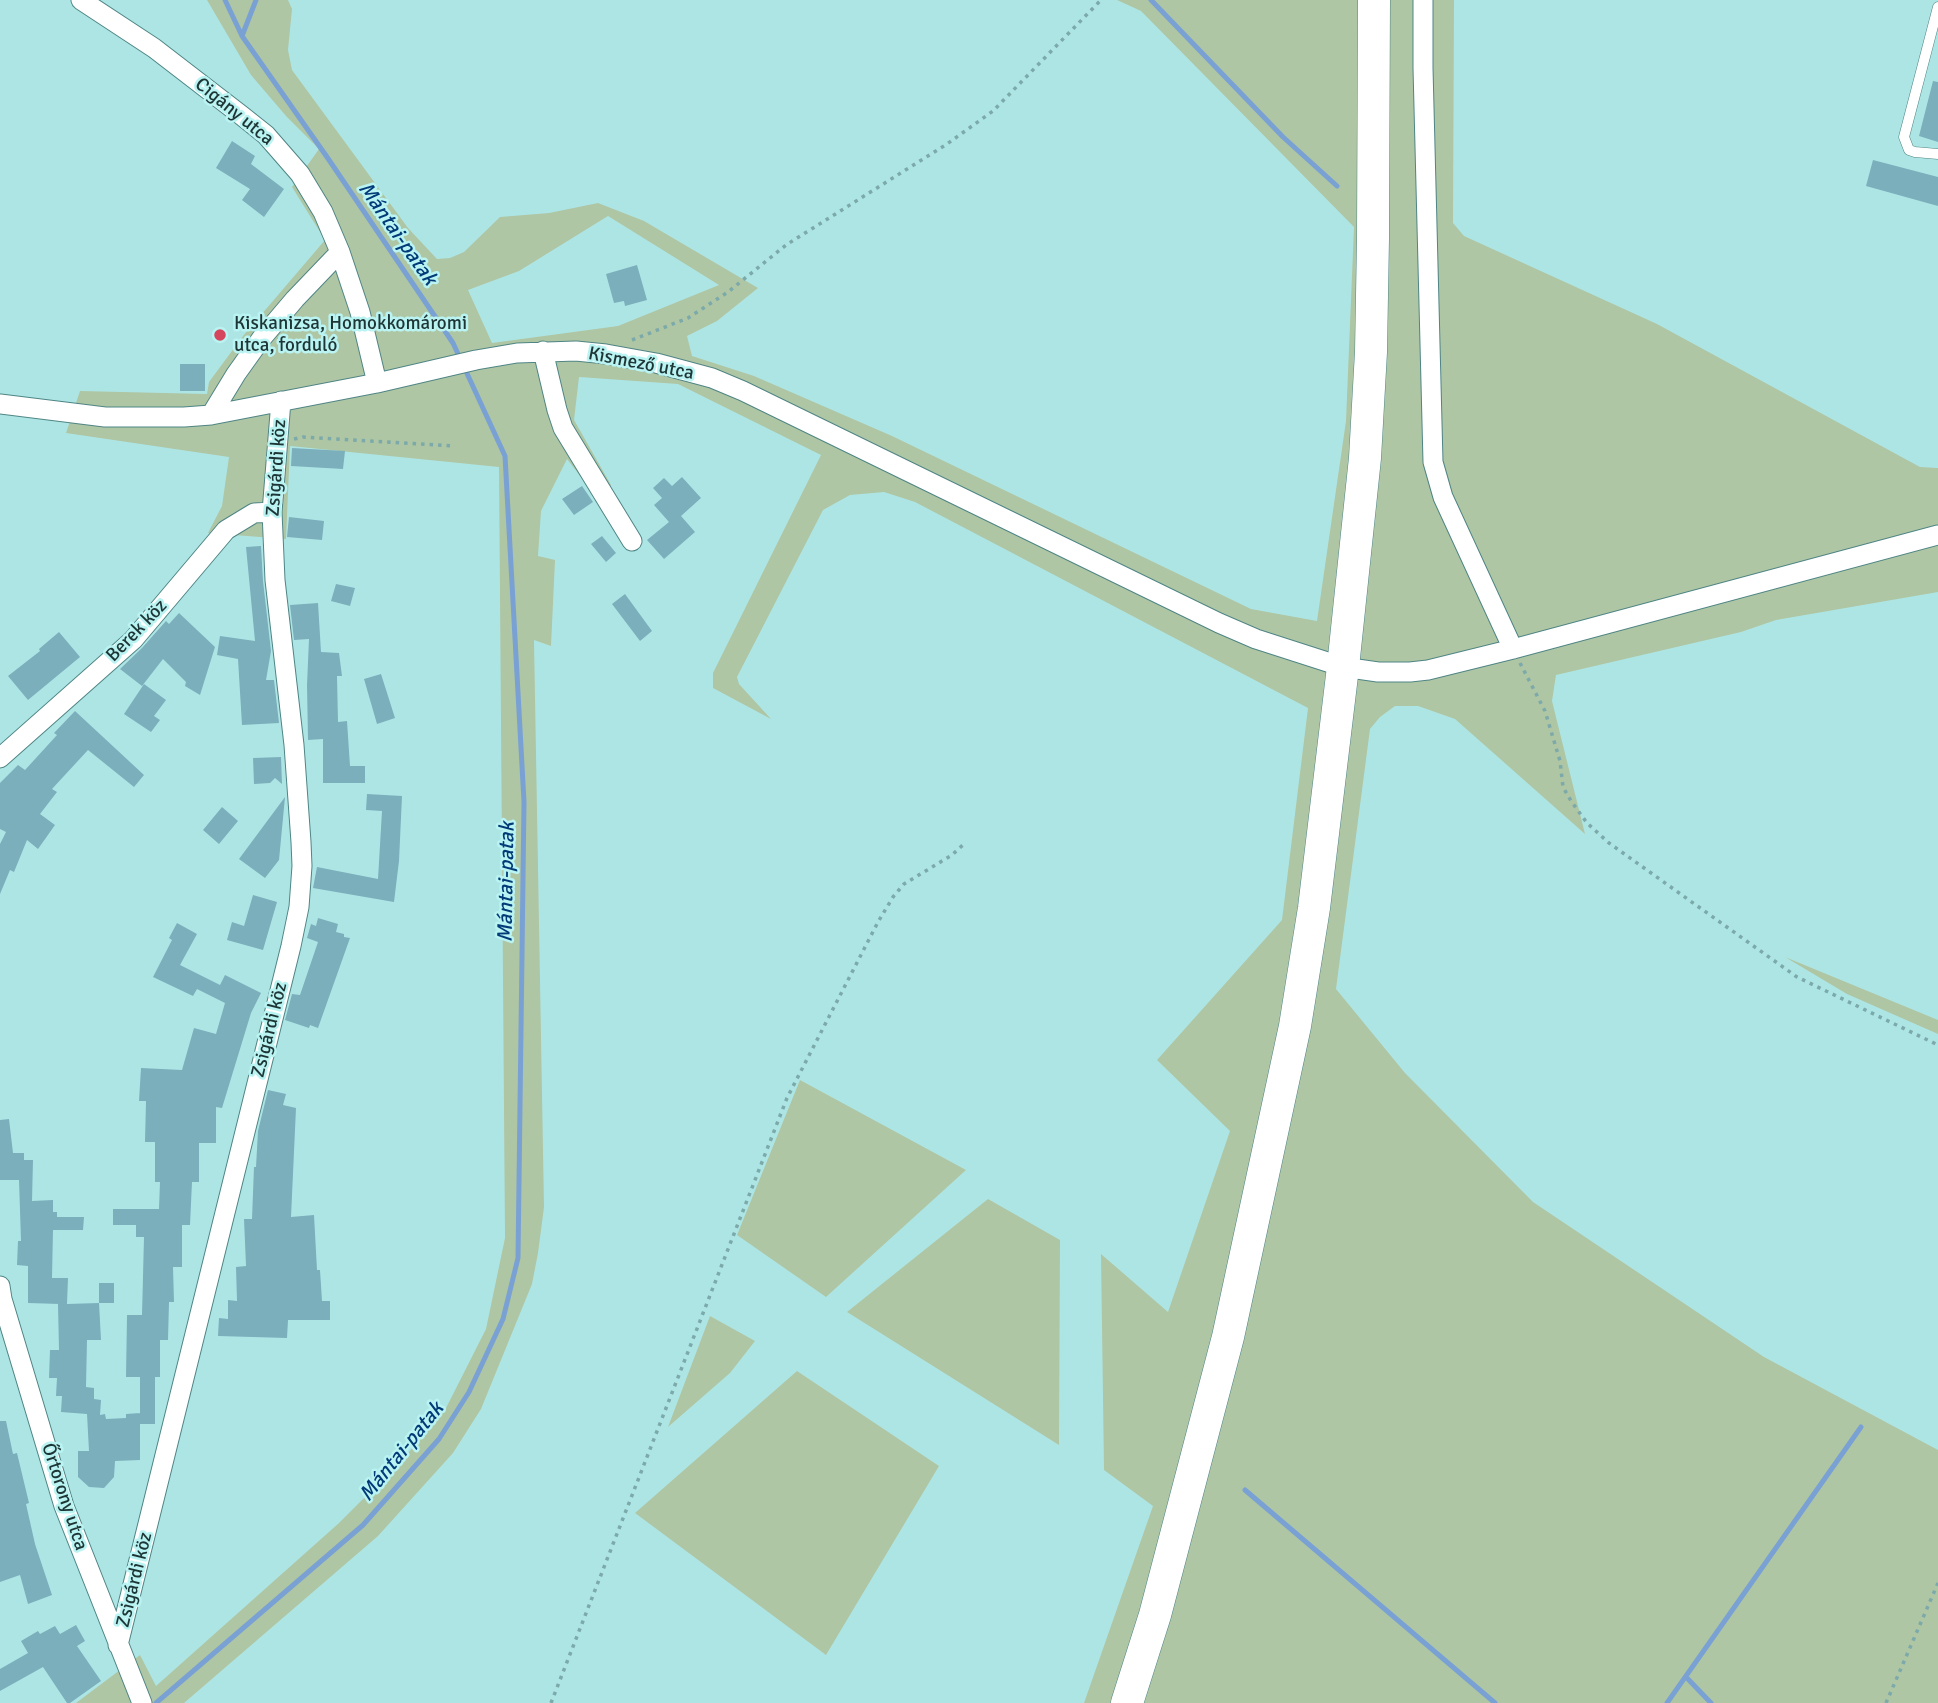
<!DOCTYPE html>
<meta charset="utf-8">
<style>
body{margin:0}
canvas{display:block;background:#ade5e5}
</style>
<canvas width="1938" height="1703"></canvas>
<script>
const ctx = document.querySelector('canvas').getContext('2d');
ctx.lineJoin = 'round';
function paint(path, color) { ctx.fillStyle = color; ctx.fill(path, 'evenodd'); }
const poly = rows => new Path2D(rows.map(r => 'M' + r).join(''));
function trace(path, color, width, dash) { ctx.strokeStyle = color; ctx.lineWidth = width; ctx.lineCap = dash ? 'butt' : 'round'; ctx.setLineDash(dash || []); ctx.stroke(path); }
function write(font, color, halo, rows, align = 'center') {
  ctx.font = font + ' Signika,sans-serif'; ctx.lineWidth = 5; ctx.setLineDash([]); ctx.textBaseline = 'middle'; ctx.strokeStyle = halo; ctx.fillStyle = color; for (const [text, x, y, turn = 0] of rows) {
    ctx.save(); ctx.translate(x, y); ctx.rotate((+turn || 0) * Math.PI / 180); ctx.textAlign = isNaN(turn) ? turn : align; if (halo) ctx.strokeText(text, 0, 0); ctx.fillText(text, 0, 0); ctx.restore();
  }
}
paint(poly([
 [207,0,288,0,292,9,288,50,292,70,408,228,437,259,450,258,464,252,500,217,549,213,598,203,644,221,758,288,717,321,687,336,692,356,754,376,892,436,1251,609,1317,621,1346,421,1354,227,1141,11,1117,0,1454,0,1453,223,1464,236,1657,324,1920,467,1938,468,1938,592,1776,620,1741,632,1556,675,1552,701,1585,834,1455,719,1418,706,1395,706,1380,717,1370,729,1336,989,1405,1073,1533,1202,1764,1357,1938,1450,1938,1703,1084,1703,1153,1506,1104,1470,1101,1254,1168,1312,1230,1131,1157,1060,1282,920,1308,708,915,502,884,492,850,495,823,510,737,677,739,684,771,719,713,688,713,673,821,455,678,384,579,377,574,420,611,485,598,499,567,459,541,511,538,556,555,560,551,646,534,640,544,1207,538,1253,532,1284,481,1409,453,1453,378,1536,184,1703,76,1703,140,1655,156,1686,339,1523,402,1460,445,1410,486,1329,505,1238,499,467,290,446,286,539,208,533,222,506,229,457,66,433,80,391,207,394,209,382,243,336,325,240,292,187,319,149,286,116,251,75],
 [608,216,719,285,618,326,492,343,468,290,519,271],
 [1785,957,1938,1020,1938,1034,1847,994],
 [800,1080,966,1170,826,1297,737,1235],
 [988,1199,1060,1240,1059,1445,847,1312],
 [710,1316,755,1341,730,1373,668,1427],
 [797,1371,939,1466,826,1655,635,1513]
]), '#afc6a4');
trace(poly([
 [1151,0,1283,137,1337,186],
 [242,36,256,0],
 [1245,1490,1495,1703],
 [1686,1677,1711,1703],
 [156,1703,363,1525,439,1439,469,1392,503,1319,518,1258,524,802,505,456,453,343,327,157,242,36,225,0],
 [1667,1703,1861,1427]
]), '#7aa1d4', 5);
paint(poly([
 [1933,81,1938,82,1938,142,1919,136],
 [232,141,255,156,251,164,284,189,264,217,242,200,250,189,216,168],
 [1873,160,1938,177,1938,206,1866,186],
 [637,265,647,300,625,306,624,301,614,303,606,274],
 [180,364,205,364,205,391,180,391],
 [292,448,345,451,343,469,291,466],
 [682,477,701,498,681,516,695,532,664,559,647,540,669,522,654,505,662,498,653,488,664,478,672,486],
 [582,486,593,502,574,515,562,499],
 [289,517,324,521,322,540,287,537],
 [602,536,616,553,606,562,591,544],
 [261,546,263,581,271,651,266,680,274,680,279,723,242,725,238,659,217,655,220,636,255,641,246,547],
 [336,584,355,588,350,606,331,601],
 [625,594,652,631,640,641,612,604],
 [318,603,321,652,339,653,342,676,337,676,338,722,347,721,350,766,365,766,365,783,323,783,323,739,308,740,307,685,309,639,294,640,290,605],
 [179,613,215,647,200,695,185,686,186,682,163,659,142,686,120,669,142,648,166,621,169,624],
 [59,632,80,657,28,700,8,676,40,651,39,649],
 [381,674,395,718,377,724,364,679],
 [144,684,166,700,154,716,160,720,151,732,124,714],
 [75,711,144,775,134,787,88,750,52,789,57,792,40,814,55,825,38,849,27,840,14,872,10,870,0,894,0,844,6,832,0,829,0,783,18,765,25,770,57,735,54,733],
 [281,757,282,784,275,778,270,783,254,784,253,758],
 [367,794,402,796,399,861,394,902,313,888,317,867,378,879,382,811,366,810],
 [285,797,279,860,265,878,239,859],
 [222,807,238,821,219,844,203,830],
 [253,895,277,902,263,950,227,940,232,922,244,926],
 [318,918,338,924,336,932,344,934,344,937,350,938,318,1028,310,1025,309,1028,285,1020,292,994,300,995,318,942,307,938,311,924,316,926],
 [177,923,197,934,180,965,220,985,225,975,261,993,251,1013,222,1108,216,1107,216,1143,199,1143,199,1182,192,1182,190,1225,182,1225,182,1267,173,1267,174,1302,169,1302,168,1340,160,1340,160,1377,155,1377,155,1424,140,1424,140,1377,126,1377,127,1315,142,1315,144,1237,136,1237,136,1225,113,1225,113,1209,159,1209,160,1182,155,1182,155,1142,145,1142,146,1101,139,1101,141,1068,182,1070,194,1028,216,1034,225,1003,197,989,193,996,153,977,172,940,169,938],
 [268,1090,286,1094,283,1105,296,1108,291,1217,314,1215,317,1270,320,1270,322,1301,330,1301,330,1320,288,1320,287,1338,218,1336,219,1318,228,1319,228,1300,237,1301,236,1267,246,1266,244,1219,252,1219,254,1167,256,1167,258,1131],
 [9,1119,13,1153,24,1153,24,1160,33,1160,32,1201,53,1200,53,1212,57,1212,57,1217,84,1217,83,1230,53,1230,52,1278,68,1278,67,1304,99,1303,101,1340,87,1340,86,1387,94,1388,94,1399,101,1400,100,1415,105,1414,106,1419,126,1418,126,1414,140,1413,140,1460,115,1461,114,1477,104,1488,89,1487,78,1477,78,1451,89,1451,87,1414,61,1412,62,1396,56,1396,57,1378,49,1378,50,1350,59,1350,58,1304,60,1304,28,1303,28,1266,17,1265,18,1241,21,1241,19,1180,0,1180,0,1120],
 [99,1283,114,1283,114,1303,99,1303],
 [0,1421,6,1421,13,1454,17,1453,29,1503,26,1504,35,1544,52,1595,28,1604,20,1575,0,1582],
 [76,1625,85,1641,77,1646,101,1681,70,1703,67,1703,43,1667,0,1691,0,1669,28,1653,21,1641,38,1631,40,1634,55,1626,60,1634]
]), '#7bafbc');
const service = poly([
 [1938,7,1904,137,1909,150,1915,152,1938,154]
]);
const minor = poly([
 [81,0,154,48,241,115,266,135,300,174,323,212,340,252,360,312,377,383],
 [1423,0,1423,68,1433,462,1443,497,1513,649],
 [543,351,557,410,563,428,632,541],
 [0,404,105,417,184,417,211,415,377,383,476,360,517,353,576,351,606,354,656,363,712,378,743,391,1219,623,1256,639,1343,667,1378,672,1410,672,1428,670,1513,649,1938,535],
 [211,415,236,374,261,339,295,299,340,252],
 [0,758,133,640,226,530,254,513,272,512],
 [0,1286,2,1299,64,1506,142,1703],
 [118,1645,291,946,299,907,302,866,301,842,294,745,275,580,272,512,281,401]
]);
const primary = poly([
 [1127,1703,1155,1615,1228,1337,1295,1026,1314,908,1343,667,1365,458,1371,352,1373,239,1374,0]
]);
trace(service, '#4f8585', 11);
trace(minor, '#4f8585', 21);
trace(primary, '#4f8585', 33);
trace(poly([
 [632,340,688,318,728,292,786,245,947,144,993,111,1101,0],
 [294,439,303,437,453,446],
 [1520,663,1545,711,1560,761,1563,787,1571,801,1587,823,1609,843,1797,977,1938,1045],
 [551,1703,787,1098,878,922,893,897,904,884,952,855,965,843],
 [1886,1703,1938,1583]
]), '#7ca9a9', 3.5, [3.5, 5]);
trace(service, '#fff', 10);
trace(minor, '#fff', 19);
trace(primary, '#fff', 32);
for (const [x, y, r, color] of [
 [220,335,7,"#d5455c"]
]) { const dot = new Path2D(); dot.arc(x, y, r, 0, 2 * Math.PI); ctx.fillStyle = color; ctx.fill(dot); trace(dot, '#b9f3f2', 2.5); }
write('19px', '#1e3535', '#b9f3f2', [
 ["Cigány utca",234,112,39],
 ["Kismező utca",641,364,11],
 ["Zsigárdi köz",277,468,-86],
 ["Berek köz",137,631,-46],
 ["Zsigárdi köz",270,1030,-76],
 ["Őrtorony utca",64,1497,72],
 ["Zsigárdi köz",135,1580,-76]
]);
write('19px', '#1e3535', '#b9f3f2', [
 ["Kiskanizsa, Homokkomáromi",234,324],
 ["utca, forduló",234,346]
], 'left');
write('italic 21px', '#023b77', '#b9f3f2', [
 ["Mántai-patak",397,234,55],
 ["Mántai-patak",507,882,-89],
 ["Mántai-patak",402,1452,-51]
]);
</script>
